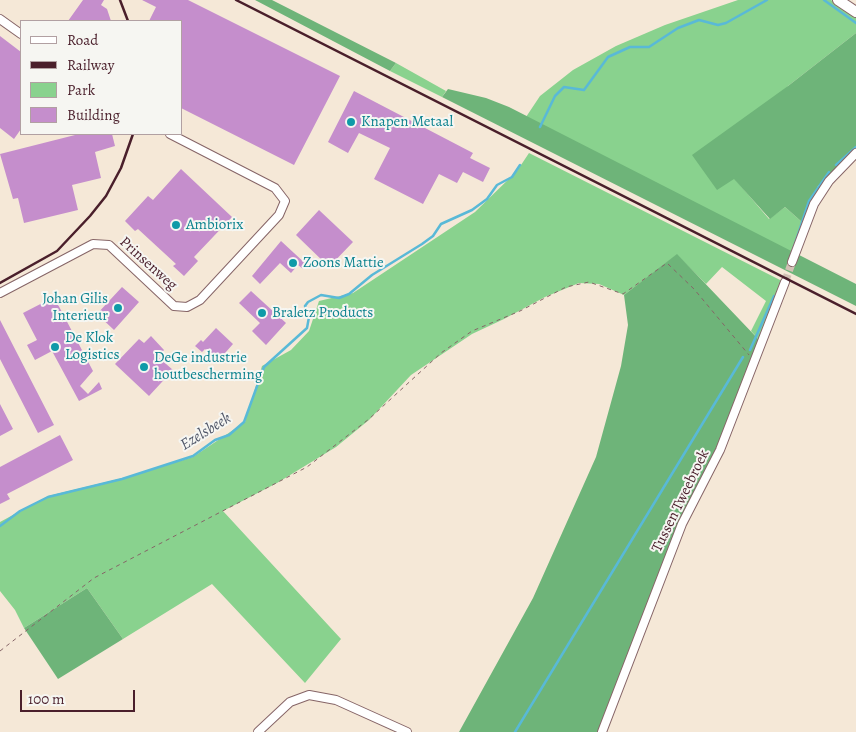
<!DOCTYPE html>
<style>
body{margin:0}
#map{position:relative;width:856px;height:732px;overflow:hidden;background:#f5e8d7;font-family:Alegreya,serif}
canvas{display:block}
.legend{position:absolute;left:20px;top:20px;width:162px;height:115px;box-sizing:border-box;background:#f6f6f2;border:1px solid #b1a0a2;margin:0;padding:6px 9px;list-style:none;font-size:15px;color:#4a1f2b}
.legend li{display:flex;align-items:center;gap:10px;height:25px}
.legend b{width:25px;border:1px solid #b1a0a2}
.scale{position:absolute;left:20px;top:690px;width:115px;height:22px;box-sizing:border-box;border:2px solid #4a1f2b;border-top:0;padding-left:6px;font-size:15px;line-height:18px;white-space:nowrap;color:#4a1f2b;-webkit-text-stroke:4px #f6f6f2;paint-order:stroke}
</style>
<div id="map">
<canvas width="856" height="732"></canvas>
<ul class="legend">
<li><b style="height:6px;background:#fff"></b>Road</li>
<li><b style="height:6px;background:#4a1f2b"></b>Railway</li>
<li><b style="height:14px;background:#89d28e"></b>Park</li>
<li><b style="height:14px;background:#c58ecc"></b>Building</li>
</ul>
<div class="scale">100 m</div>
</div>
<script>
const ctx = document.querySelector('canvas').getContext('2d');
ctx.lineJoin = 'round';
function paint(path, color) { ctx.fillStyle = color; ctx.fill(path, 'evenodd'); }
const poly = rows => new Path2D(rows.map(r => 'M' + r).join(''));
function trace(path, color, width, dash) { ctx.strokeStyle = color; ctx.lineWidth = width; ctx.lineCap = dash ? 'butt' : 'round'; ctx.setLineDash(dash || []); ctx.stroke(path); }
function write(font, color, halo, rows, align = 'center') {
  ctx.font = font + ' Alegreya,serif'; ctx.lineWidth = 4; ctx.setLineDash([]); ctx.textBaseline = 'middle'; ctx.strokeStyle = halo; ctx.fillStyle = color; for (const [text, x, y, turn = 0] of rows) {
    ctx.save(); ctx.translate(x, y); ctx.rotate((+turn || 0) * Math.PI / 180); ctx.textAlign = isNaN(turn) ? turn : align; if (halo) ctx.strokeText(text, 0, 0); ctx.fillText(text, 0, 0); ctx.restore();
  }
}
paint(poly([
 [738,0,831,0,856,18,856,33,788,86,734,178,769,219,785,207,803,223,792,253,526,117,540,96,573,70,616,46,665,25],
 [396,63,446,91,442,97,390,71],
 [529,153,784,282,761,342,751,331,766,301,722,267,706,284,677,255,624,295,599,284,579,283,545,297,504,319,472,334,411,375,369,420,336,447,277,483,223,511,341,639,305,683,212,584,123,639,87,588,24,628,15,610,0,591,0,522,48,496,123,478,193,457,245,422,262,366,291,350,309,331,319,301,353,293,475,212,517,171]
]), '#89d28e');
paint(poly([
 [255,0,272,0,396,63,390,71],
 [856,33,856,149,818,186,803,223,785,207,770,219,734,179,717,190,692,155,788,86],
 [448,89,486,98,509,107,856,284,856,306,442,97],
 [677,254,761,342,718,451,669,547,657,583,599,732,459,732,533,598,596,457,621,366,628,325,624,295],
 [87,588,123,639,58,679,24,628]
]), '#6eb479');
trace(poly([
 [824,0,856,23],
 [540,127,555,96,564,87,584,90,608,57,630,47,649,47,678,28,699,20,718,25,726,23,767,0],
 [836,165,856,147],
 [791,256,809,201,829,172],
 [750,350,774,296],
 [0,526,20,511,48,497,122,479,193,456,215,440,229,435,244,422,264,367,307,328,309,317,305,306,308,302,321,295,339,298,349,294,372,275,422,244,433,236,441,224,472,210,487,199,497,185,512,177,520,165],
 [515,732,743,357]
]), '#59b9d7', 2.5);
paint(poly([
 [83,0,104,0,101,5,107,9,111,21,68,21],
 [142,0,188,0,340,76,294,165,181,108,181,21,149,21,156,7],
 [0,36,21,52,21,129,14,139,0,128],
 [354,91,473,153,470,158,490,168,483,182,463,172,457,183,439,174,423,204,374,179,390,148,359,133,348,153,328,142],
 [79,134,112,134,115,146,95,152,101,178,72,185,78,210,24,223,18,198,13,199,0,154],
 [181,169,232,217,194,257,198,261,184,276,173,266,176,264,138,229,135,231,125,221,148,196,153,200],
 [319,210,353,242,329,267,296,235],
 [281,241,307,265,303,269,298,265,291,273,280,263,260,284,252,276],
 [122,287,139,302,114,330,97,314],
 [251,291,286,323,266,345,252,331,260,323,239,303],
 [54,297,93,371,80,386,88,394,99,382,102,389,79,401,52,351,35,360,27,345,37,340,23,313],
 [0,320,54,425,38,433,0,359],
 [216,328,233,344,218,361,205,349,202,352,195,346,201,340,203,342],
 [151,336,164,350,158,357,173,370,149,396,115,364,139,339,144,343],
 [0,404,13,429,0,436],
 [60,435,73,460,7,494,10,499,0,504,0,467]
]), '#c58ecc');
trace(poly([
 [785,282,792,262]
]), '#d3c0b5', 8, [8, 4]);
const street = poly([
 [0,19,21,34],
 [792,262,814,204,829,181,856,153],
 [0,293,93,244,109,245,174,306,187,307,200,300,279,215,285,201,275,188,170,134],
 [258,732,290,702,309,695,336,700,407,732],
 [602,732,682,524,720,450,785,282]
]);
const secondary = poly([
 [838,0,856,12]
]);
trace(street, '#866567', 10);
trace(secondary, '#866567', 12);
trace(poly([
 [0,651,94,578,307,467,369,419,441,353,472,331,520,311,566,287,589,282,623,294,667,263,694,289,749,355]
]), '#866567', 1, [4, 4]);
trace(street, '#fff', 8);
trace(secondary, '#fff', 10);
trace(poly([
 [120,0,128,21],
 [236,0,856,314],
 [0,283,57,251,90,216,106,196,121,168,133,134]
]), '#4a1f2b', 2.5);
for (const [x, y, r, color] of [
 [351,122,5,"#0f9aa8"],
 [176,225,5,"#0f9aa8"],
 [293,263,5,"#0f9aa8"],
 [118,308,5,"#0f9aa8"],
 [262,313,5,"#0f9aa8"],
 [55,347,5,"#0f9aa8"],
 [144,367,5,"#0f9aa8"]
]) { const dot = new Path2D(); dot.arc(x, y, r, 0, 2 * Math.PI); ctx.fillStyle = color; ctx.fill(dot); trace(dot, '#f6f6f2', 2); }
write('15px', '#0d838f', '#f6f6f2', [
 ["Knapen Metaal",361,122],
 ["Ambiorix",186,225],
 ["Zoons Mattie",303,263],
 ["Johan Gilis",108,299,"right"],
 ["Interieur",108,316,"right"],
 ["Braletz Products",272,313],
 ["De Klok",65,338],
 ["Logistics",65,355],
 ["DeGe industrie",154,358],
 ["houtbescherming",154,375]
], 'left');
write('15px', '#4a1f2b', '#f6f6f2', [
 ["Prinsenweg",148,264,42],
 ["Tussen Tweebroek",681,501,-64]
]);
write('italic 16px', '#4f5567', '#f6f6f2', [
 ["Ezelsbeek",206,432,-32]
]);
</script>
